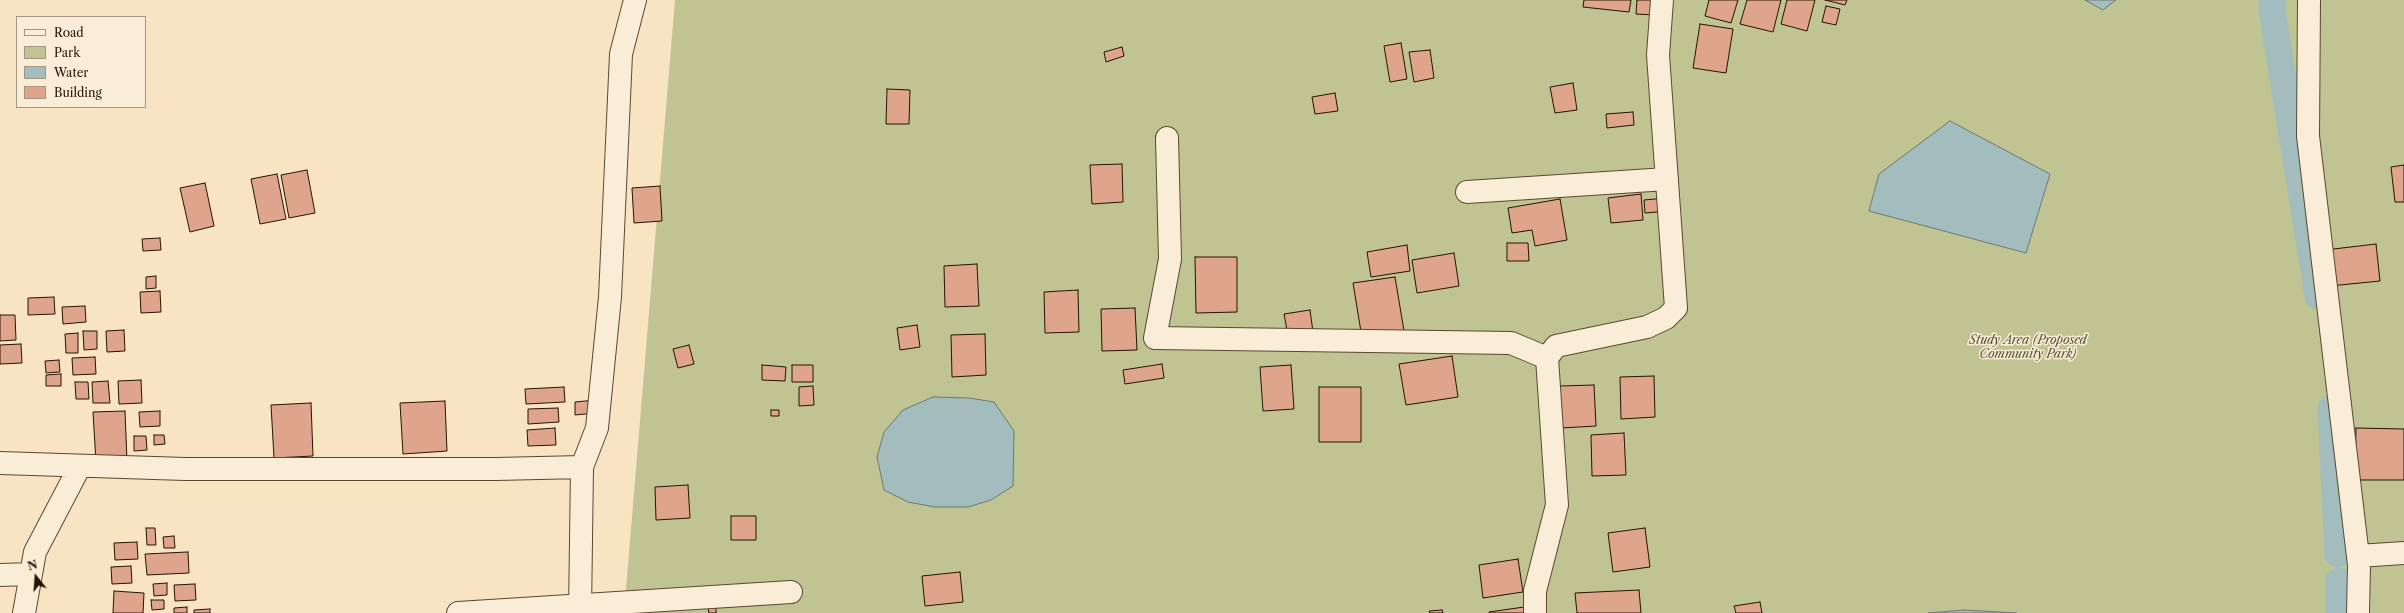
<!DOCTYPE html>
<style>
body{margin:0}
#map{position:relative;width:2404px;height:613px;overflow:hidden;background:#f8e4c2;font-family:"Libre Caslon Text",serif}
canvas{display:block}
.legend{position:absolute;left:16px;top:16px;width:130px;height:92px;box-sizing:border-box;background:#faedd7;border:1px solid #a59681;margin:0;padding:5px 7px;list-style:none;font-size:12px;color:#251401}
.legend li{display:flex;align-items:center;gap:8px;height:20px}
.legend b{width:20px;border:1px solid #a59681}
.north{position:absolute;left:16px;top:557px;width:40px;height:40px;-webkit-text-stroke:3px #faedd7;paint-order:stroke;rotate:343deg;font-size:11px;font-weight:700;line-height:16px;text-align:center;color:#251401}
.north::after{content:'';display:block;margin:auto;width:14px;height:18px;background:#251401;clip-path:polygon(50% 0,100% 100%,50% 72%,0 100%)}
</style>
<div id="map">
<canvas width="2404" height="613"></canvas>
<ul class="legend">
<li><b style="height:5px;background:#faedd7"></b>Road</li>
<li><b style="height:11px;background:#bfc492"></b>Park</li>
<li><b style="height:11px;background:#a3bcbe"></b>Water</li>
<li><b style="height:11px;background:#dea48c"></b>Building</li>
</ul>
<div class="north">N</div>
</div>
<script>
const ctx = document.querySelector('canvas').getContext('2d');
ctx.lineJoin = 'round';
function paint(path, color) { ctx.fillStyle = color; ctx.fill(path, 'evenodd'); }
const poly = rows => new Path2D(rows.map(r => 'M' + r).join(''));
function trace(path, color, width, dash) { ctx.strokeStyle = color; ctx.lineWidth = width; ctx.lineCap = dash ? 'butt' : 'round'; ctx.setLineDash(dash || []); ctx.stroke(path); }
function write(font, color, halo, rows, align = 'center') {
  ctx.font = font + ' "Libre Caslon Text",serif'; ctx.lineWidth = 3; ctx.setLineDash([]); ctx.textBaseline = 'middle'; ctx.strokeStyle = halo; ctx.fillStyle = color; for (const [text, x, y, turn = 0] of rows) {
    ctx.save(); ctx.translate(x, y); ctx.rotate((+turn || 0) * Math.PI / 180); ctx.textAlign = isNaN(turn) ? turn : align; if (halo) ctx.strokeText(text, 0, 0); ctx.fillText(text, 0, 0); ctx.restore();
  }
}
paint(poly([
 [675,0,2404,0,2404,613,624,613]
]), '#bfc492');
const water = poly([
 [2085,0,2116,0,2103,10,2085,0],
 [1950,121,2050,174,2026,253,1869,211,1879,174,1950,121],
 [933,397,969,398,994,402,1014,431,1013,486,991,500,968,507,935,507,908,502,884,490,877,457,884,432,903,410,933,397],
 [1964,610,2017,613,1928,613,1964,610]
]);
paint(water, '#a3bcbe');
trace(water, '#717972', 1);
trace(poly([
 [2273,0,2272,10,2318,296],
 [2331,408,2338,554],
 [2339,613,2339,581]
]), '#a3bcbe', 27);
const building = poly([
 [1584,0,1631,0,1629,12,1583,7,1584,0],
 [1637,0,1656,0,1655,15,1636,14,1637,0],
 [1709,0,1738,0,1731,23,1705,16,1709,0],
 [1747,0,1781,0,1773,32,1740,24,1747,0],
 [1787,0,1815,0,1807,31,1781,24,1787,0],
 [1825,0,1847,0,1845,5,1825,0],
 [1826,6,1840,9,1836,25,1822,22,1826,6],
 [1700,24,1733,29,1726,73,1693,68,1700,24],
 [1401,43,1407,79,1390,82,1384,46,1401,43],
 [1122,47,1124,56,1106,62,1104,52,1122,47],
 [1430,50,1434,78,1414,82,1409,52,1430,50],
 [1573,83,1577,110,1555,113,1550,87,1573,83],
 [887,89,910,90,909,124,886,124,887,89],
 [1335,93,1338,111,1315,114,1312,97,1335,93],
 [1633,112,1634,125,1607,128,1606,114,1633,112],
 [1122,164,1123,202,1092,204,1090,165,1122,164],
 [2404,165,2404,202,2395,202,2391,167,2404,165],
 [307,170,315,213,289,218,281,175,307,170],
 [277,174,286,219,260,224,251,179,277,174],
 [205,183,214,226,190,232,180,188,205,183],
 [660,186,662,221,634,223,632,188,660,186],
 [1641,194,1643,220,1611,223,1608,198,1641,194],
 [1666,198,1668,211,1645,213,1644,200,1666,198],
 [1560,199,1567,240,1535,246,1532,230,1512,233,1508,208,1560,199],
 [160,238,161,250,143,251,142,239,160,238],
 [1507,243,1528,243,1529,261,1507,261,1507,243],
 [2376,244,2380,281,2330,286,2325,250,2376,244],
 [1407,245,1410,271,1371,277,1367,252,1407,245],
 [1454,253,1459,286,1417,293,1412,260,1454,253],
 [1195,257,1237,257,1237,312,1196,313,1195,257],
 [977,264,979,306,945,307,944,266,977,264],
 [156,276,156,288,146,289,146,277,156,276],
 [1395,277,1404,331,1362,338,1353,283,1395,277],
 [1078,290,1079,332,1045,333,1044,292,1078,290],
 [160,291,161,312,141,313,140,292,160,291],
 [54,297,55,314,28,315,28,298,54,297],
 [85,306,86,322,63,324,62,307,85,306],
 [1135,308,1137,350,1102,351,1101,309,1135,308],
 [1310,310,1313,332,1288,336,1284,314,1310,310],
 [0,315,15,315,16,340,0,341,0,315],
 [917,325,920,347,900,350,897,328,917,325],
 [124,330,125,351,107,352,106,331,124,330],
 [83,331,97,331,97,349,84,350,83,331],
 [78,333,78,353,66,353,65,334,78,333],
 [985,334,986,375,952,377,951,335,985,334],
 [21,344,22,363,0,364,0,345,21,344],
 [689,345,694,364,678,368,673,349,689,345],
 [1452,356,1458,397,1406,405,1399,364,1452,356],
 [95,357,96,374,73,375,72,358,95,357],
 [59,360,60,372,46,373,45,361,59,360],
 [1162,364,1164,378,1125,384,1123,370,1162,364],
 [762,365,786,367,785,381,762,380,762,365],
 [792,365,813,365,813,382,792,382,792,365],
 [1291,365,1294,409,1263,411,1260,367,1291,365],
 [61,374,61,386,46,386,46,375,61,374],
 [1654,376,1655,417,1621,419,1620,377,1654,376],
 [141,380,142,403,119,404,118,381,141,380],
 [108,381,110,403,93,403,92,382,108,381],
 [75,382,88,382,89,399,76,399,75,382],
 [1594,385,1596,426,1561,428,1560,386,1594,385],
 [813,386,814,405,799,406,799,387,813,386],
 [564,387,565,402,526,404,525,389,564,387],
 [1319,387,1361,387,1361,442,1319,442,1319,387],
 [596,400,596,413,575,415,575,402,596,400],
 [445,401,447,451,403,454,400,403,445,401],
 [311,403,313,456,274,458,271,405,311,403],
 [558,408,559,422,528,424,528,409,558,408],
 [771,410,779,410,779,416,771,416,771,410],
 [125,411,127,461,96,463,93,412,125,411],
 [160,411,160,426,140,427,139,412,160,411],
 [555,428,556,445,528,446,527,430,555,428],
 [2356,428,2404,429,2404,480,2355,480,2356,428],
 [1624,433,1626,475,1592,476,1591,435,1624,433],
 [154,435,164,435,165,444,154,445,154,435],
 [134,436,146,436,147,450,134,451,134,436],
 [688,485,690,518,656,520,655,487,688,485],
 [731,516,756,516,756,540,731,540,731,516],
 [146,528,155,528,156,545,147,545,146,528],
 [1645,528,1650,567,1613,572,1608,533,1645,528],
 [174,536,175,548,164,548,163,537,174,536],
 [137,542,138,559,115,560,114,543,137,542],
 [188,552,189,573,147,575,145,554,188,552],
 [1518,559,1523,592,1483,598,1479,565,1518,559],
 [131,566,132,583,112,584,111,567,131,566],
 [960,572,963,602,925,606,922,576,960,572],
 [167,583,167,595,154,596,153,584,167,583],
 [195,584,196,600,175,601,174,585,195,584],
 [1639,590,1641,613,1577,613,1575,593,1639,590],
 [114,591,144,593,143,613,113,613,114,591],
 [151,600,164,600,164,609,152,610,151,600],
 [1760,602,1762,613,1736,613,1734,606,1760,602],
 [187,607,187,613,174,613,174,608,187,607],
 [708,607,716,607,716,613,709,613,708,607],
 [1524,607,1525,613,1489,613,1489,612,1524,607],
 [210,609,210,613,194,613,194,610,210,609],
 [1442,610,1443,613,1430,613,1429,611,1442,610]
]);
paint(building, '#dea48c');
trace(building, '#251401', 1);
const minor = poly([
 [2309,0,2308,136,2359,565,2358,613],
 [1167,138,1170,259,1155,338,1511,343,1547,358],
 [1467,192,1667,179],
 [0,463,185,469,496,469,582,467],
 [2358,556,2404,553],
 [0,575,31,574],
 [24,613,35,552,80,466],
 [458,613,791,592],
 [580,613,582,467,597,428,610,297,621,54,635,0],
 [1535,613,1535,591,1557,505,1547,358,1556,346,1647,327,1666,318,1676,308,1658,55,1662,0]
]);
trace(minor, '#5a4831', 24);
trace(minor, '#faedd7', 22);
write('italic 12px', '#5b5234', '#faedd7', [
 ["Study Area (Proposed",2028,341],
 ["Community Park)",2028,355]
]);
</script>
